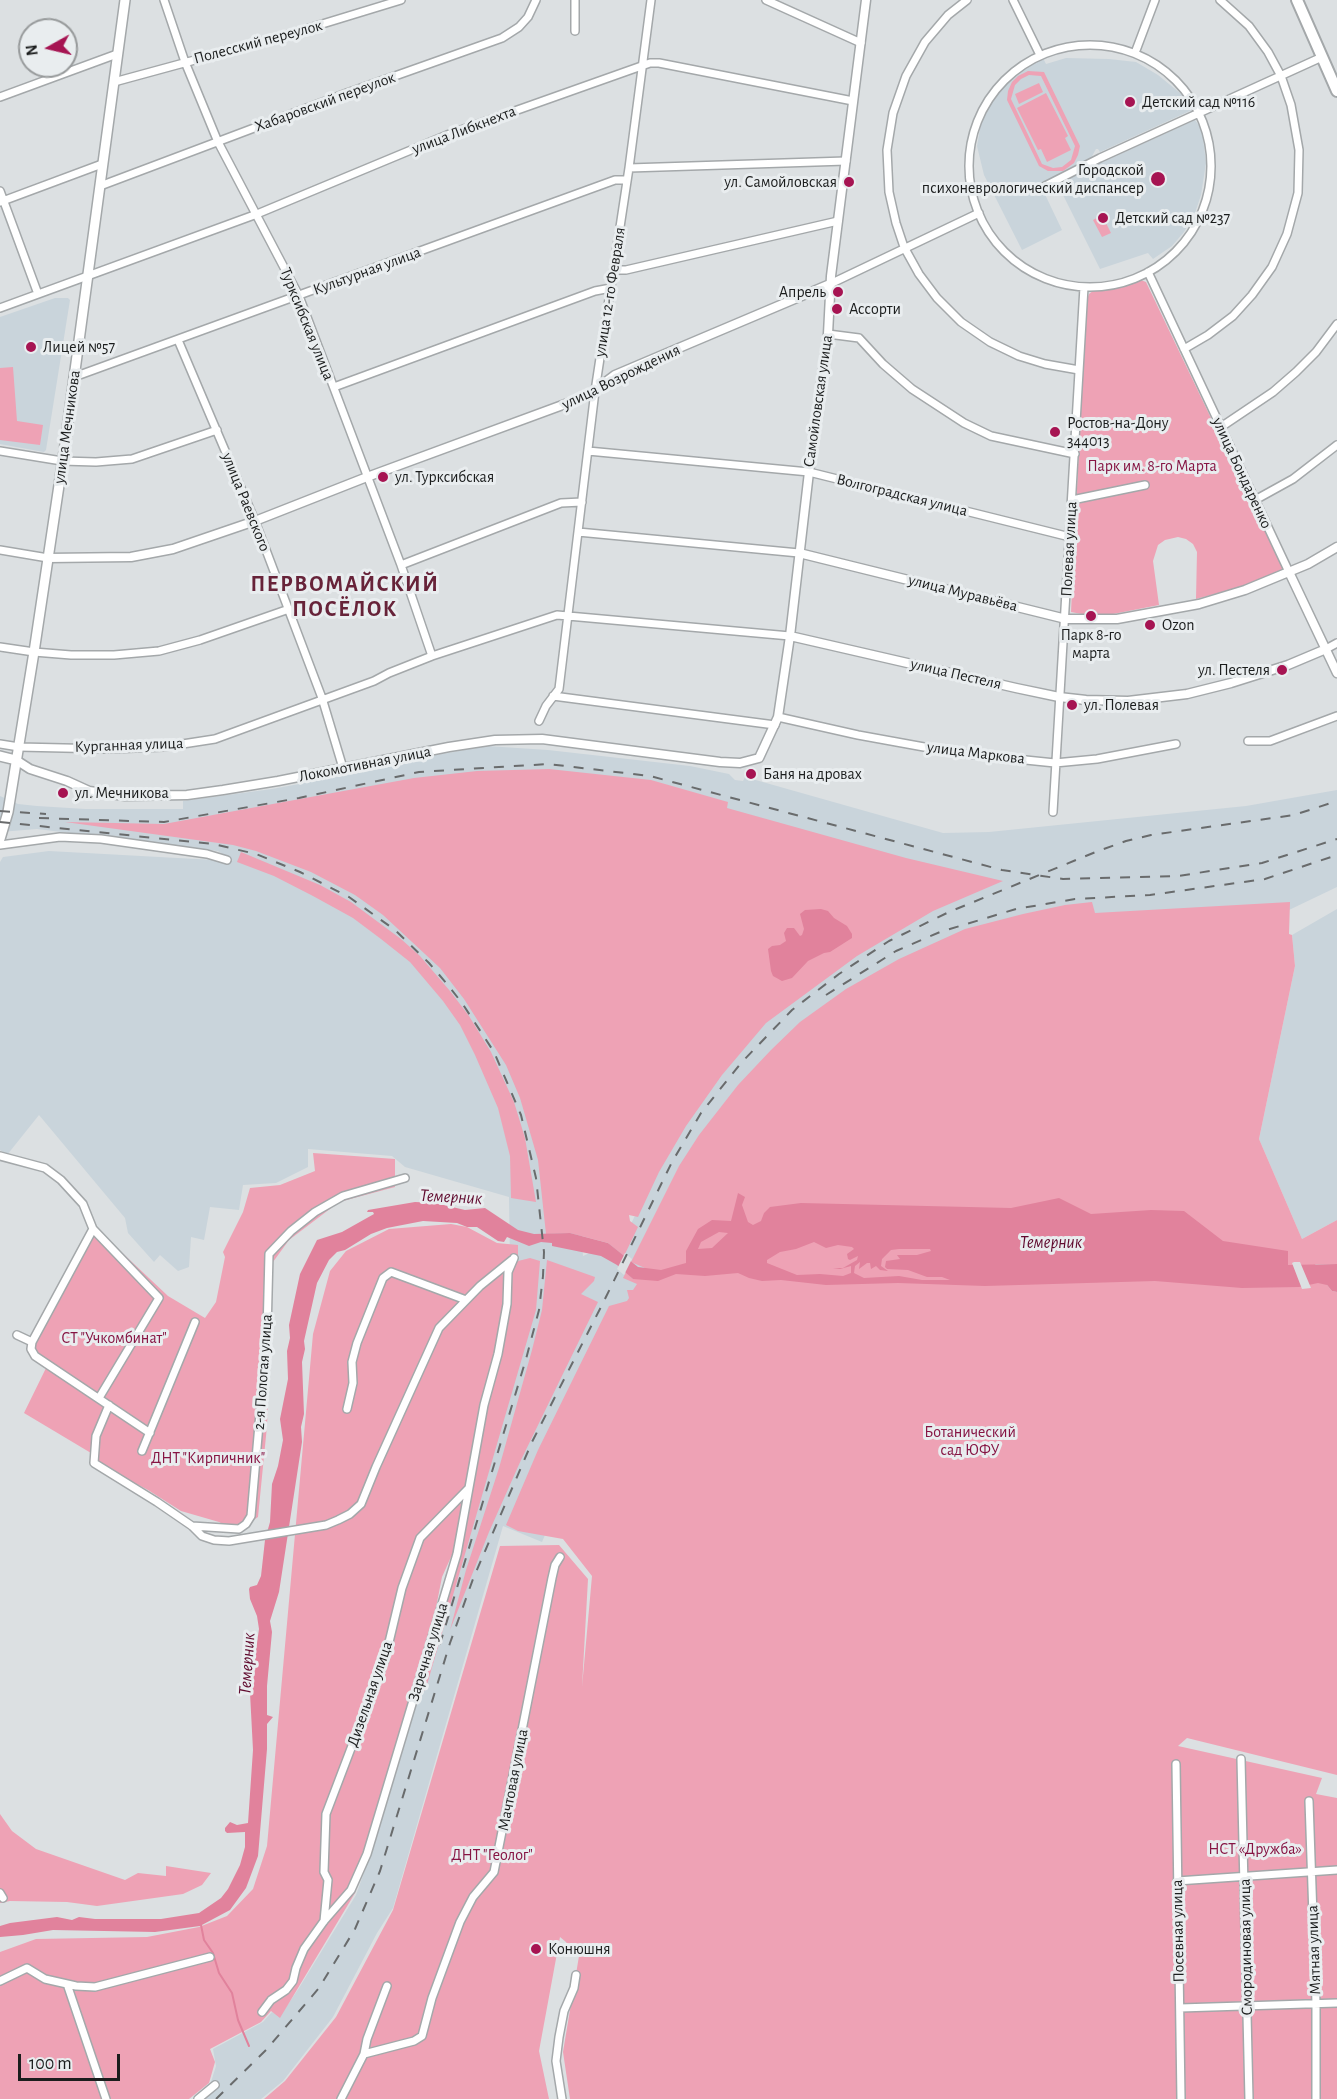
<!DOCTYPE html>
<meta charset="utf-8">
<style>
body{margin:0}
#map{position:relative;width:1337px;height:2099px;overflow:hidden;background:#dce0e2;font-family:"Alegreya Sans",sans-serif}
canvas{display:block}
.north{position:absolute;left:18px;top:18px;width:60px;height:60px;box-sizing:border-box;background:#e9edef;border:2px solid #979a9b;border-radius:50%;rotate:262deg;font-size:16px;font-weight:700;line-height:24px;text-align:center;color:#1b1d1d}
.north::after{content:'';display:block;margin:auto;width:21px;height:27px;background:#a61452;clip-path:polygon(50% 0,100% 100%,50% 72%,0 100%)}
.scale{position:absolute;left:18px;top:2054px;width:102px;height:27px;box-sizing:border-box;border:3px solid #1b1d1d;border-top:0;padding-left:8px;font-size:18px;line-height:21px;white-space:nowrap;color:#1b1d1d;-webkit-text-stroke:4px #e9edef;paint-order:stroke}
</style>
<div id="map">
<canvas width="1337" height="2099"></canvas>
<div class="north">N</div>
<div class="scale">100 m</div>
</div>
<script>
const ctx = document.querySelector('canvas').getContext('2d');
ctx.lineJoin = 'round';
function paint(path, color) { ctx.fillStyle = color; ctx.fill(path, 'evenodd'); }
const poly = rows => new Path2D(rows.map(r => 'M' + r).join(''));
function trace(path, color, width, dash) { ctx.strokeStyle = color; ctx.lineWidth = width; ctx.lineCap = dash ? 'butt' : 'round'; ctx.setLineDash(dash || []); ctx.stroke(path); }
function write(font, color, halo, rows, align = 'center') {
  ctx.font = font + ' "Alegreya Sans",sans-serif'; ctx.lineWidth = 6; ctx.setLineDash([]); ctx.textBaseline = 'middle'; ctx.strokeStyle = halo; ctx.fillStyle = color; for (const [text, x, y, turn = 0] of rows) {
    ctx.save(); ctx.translate(x, y); ctx.rotate((+turn || 0) * Math.PI / 180); ctx.textAlign = isNaN(turn) ? turn : align; if (halo) ctx.strokeText(text, 0, 0); ctx.fillText(text, 0, 0); ctx.restore();
  }
}
paint(poly([
 [1043,58,1046,64,1066,58,1109,59,1136,62,1158,75,1180,93,1192,110,1100,152,1098,149,1096,149,1091,158,1040,184,1062,230,1022,250,984,175,977,146,981,124,991,103,1002,86,1018,73],
 [1195,120,1202,129,1206,163,1201,195,1195,213,1184,232,1172,246,1153,259,1148,253,1100,269,1057,183],
 [55,298,68,298,70,300,46,450,44,452,0,444,0,317],
 [487,746,548,750,690,766,729,774,735,780,743,781,745,777,943,833,989,832,1246,806,1337,790,1337,887,1289,910,655,1280,542,1542,503,1526,393,1908,377,1933,333,2017,283,2081,261,2099,193,2099,210,2085,216,2066,213,2049,263,2022,272,2012,280,2016,299,1988,356,1895,375,1842,381,1801,431,1649,445,1576,471,1513,510,1265,509,1197,405,1167,392,1156,308,1149,308,1167,276,1183,243,1185,239,1210,210,1207,204,1240,191,1237,189,1267,178,1271,160,1255,154,1262,128,1233,125,1218,39,1115,7,1155,0,1150,0,862,3,857,49,851,233,861,218,851,37,829,0,832,0,796,18,804,37,806,85,809,183,809,183,801,272,789,380,769,403,761],
 [444,916,696,1084,625,1237,583,1256,581,1229],
 [1337,909,1337,1220,1302,1239,1259,1139,1295,966,1292,935]
]), '#c9d4db');
paint(poly([
 [1028,71,1044,72,1080,146,1078,155,1074,163,1063,171,1048,171,1039,166,1007,100,1008,91,1012,82,1018,76],
 [1029,75,1041,76,1075,146,1071,160,1062,167,1053,168,1042,164,1011,99,1015,85,1021,79],
 [1039,83,1043,92,1019,104,1015,94],
 [1046,93,1068,136,1065,138,1071,150,1047,162,1041,149,1038,150,1017,108],
 [1102,215,1111,233,1102,237,1093,220],
 [1138,279,1146,282,1283,569,1244,586,1196,599,1197,552,1193,544,1186,539,1178,537,1165,540,1158,545,1153,561,1159,605,1113,614,1087,615,1071,612,1086,302,1089,294,1094,290,1113,287],
 [13,367,17,421,43,425,40,445,0,440,0,368],
 [549,769,651,780,728,802,727,808,906,858,1003,881,933,911,857,956,766,1023,722,1075,686,1126,659,1172,638,1217,629,1215,630,1221,638,1227,624,1256,608,1243,570,1233,546,1234,538,1160,520,1098,506,1065,464,999,440,968,383,915,355,895,311,872,256,851,233,845,65,822,164,824,414,778,477,771],
 [241,852,320,885,351,902,401,939,420,956,450,991,469,1016,491,1052,514,1102,525,1138,536,1202,511,1198,510,1156,498,1108,475,1055,460,1025,443,1001,410,962,381,939,353,918,313,896,274,876,237,862],
 [1092,902,1095,913,1290,902,1289,934,1292,935,1295,966,1259,1139,1302,1239,1337,1220,1337,1264,1315,1264,1327,1285,1332,1291,1337,1292,1337,1775,1187,1738,1178,1746,1322,1778,1316,1794,1337,1798,1337,2099,1180,2099,1174,1904,1177,2099,570,2099,563,2052,579,1956,576,1954,574,1956,566,1942,560,1937,539,2051,549,2099,264,2099,285,2081,336,2017,393,1910,500,1546,559,1545,588,1579,582,1687,592,1576,563,1539,518,1531,506,1525,538,1450,609,1306,627,1301,629,1298,627,1290,633,1290,637,1284,623,1278,626,1272,633,1279,645,1268,631,1262,679,1166,699,1135,738,1085,771,1050,800,1022,846,989,899,959,965,929,1023,914,1065,905],
 [313,1153,395,1159,395,1187,339,1202,289,1240,273,1262,267,1426,258,1517,236,1531,219,1522,181,1511,148,1490,94,1462,96,1456,24,1413,47,1366,27,1352,98,1230,168,1296,205,1318,216,1302,225,1257,223,1252,243,1212,250,1188,280,1185,315,1171],
 [451,1224,467,1227,497,1243,518,1245,518,1261,530,1258,540,1261,536,1310,426,1688,424,1691,419,1691,460,1537,442,1577,428,1648,379,1800,355,1893,280,2018,271,2011,261,2022,210,2049,215,2062,209,2083,189,2099,0,2099,0,1952,36,1939,147,1937,199,1927,227,1916,253,1889,267,1846,313,1334,330,1271,346,1251,389,1229],
 [547,1260,595,1277,594,1281,581,1294,598,1302,521,1460,489,1532,450,1630,466,1570,499,1468,532,1350,542,1310],
 [0,1814,12,1831,36,1849,125,1880,138,1873,166,1876,166,1866,211,1873,202,1885,183,1894,97,1906,67,1902,10,1901,0,1903]
]), '#eea2b5');
paint(poly([
 [821,909,828,911,834,918,847,926,852,934,852,938,830,952,824,953,808,961,792,978,782,981,773,976,771,971,768,949,772,946,780,945,786,941,784,933,787,928,794,928,800,936,802,935,804,929,800,914,805,910],
 [738,1193,745,1197,742,1205,748,1222,753,1225,761,1221,764,1213,770,1207,801,1203,1011,1208,1059,1198,1091,1214,1151,1210,1184,1211,1223,1241,1288,1251,1288,1265,1337,1264,1337,1292,1332,1291,1327,1285,1318,1283,1299,1287,1242,1288,1155,1281,985,1286,898,1283,826,1285,781,1280,762,1281,749,1278,738,1273,705,1276,676,1274,658,1281,633,1279,617,1265,601,1256,552,1246,552,1243,541,1242,529,1246,507,1237,504,1242,498,1241,477,1227,467,1227,457,1223,423,1221,387,1228,371,1234,345,1250,337,1252,329,1260,317,1283,304,1341,305,1349,302,1362,304,1414,301,1427,302,1442,279,1592,270,1621,272,1632,267,1686,267,1715,273,1717,267,1724,267,1749,258,1856,246,1888,230,1910,200,1926,155,1932,53,1930,23,1935,0,1937,0,1926,10,1923,57,1917,72,1920,79,1917,95,1919,161,1919,199,1913,221,1898,228,1889,240,1865,245,1847,245,1832,227,1833,225,1831,225,1828,230,1822,237,1825,248,1823,253,1750,250,1693,259,1629,257,1616,250,1599,249,1589,250,1587,257,1585,261,1576,265,1540,270,1522,272,1484,278,1466,283,1440,280,1419,288,1379,287,1351,290,1338,289,1325,300,1274,317,1240,342,1232,374,1214,373,1212,367,1212,368,1210,415,1202,435,1203,465,1210,485,1208,518,1230,534,1234,570,1233,608,1243,638,1267,661,1270,686,1263,686,1251,698,1229,712,1220,731,1221],
 [719,1232,728,1233,712,1248,698,1249,701,1242],
 [814,1242,826,1248,838,1245,852,1247,854,1249,847,1254,848,1259,850,1260,858,1256,857,1260,843,1268,833,1268,840,1269,851,1266,851,1273,843,1276,820,1274,797,1275,767,1263,767,1260,780,1252,796,1249],
 [899,1249,930,1249,931,1251,917,1255,897,1255,900,1259,886,1261,885,1267,887,1269,908,1270,927,1277,942,1277,950,1280,922,1280,899,1276,864,1278,854,1273,855,1266,860,1262,859,1269,867,1263,870,1263,871,1269,876,1266,880,1270,888,1271,881,1266,882,1259,891,1250]
]), '#e1829c');
paint(poly([
 [625,1253,632,1259,624,1275,617,1269],
 [1294,1262,1300,1262,1311,1288,1302,1289,1292,1263]
]), '#dce0e2');
trace(poly([
 [201,1925,204,1940,213,1953,219,1973,232,1993,238,2020,249,2046]
]), '#e1829c', 2);
const minor = poly([
 [164,0,185,62,218,142,299,296,401,565,432,656],
 [575,0,575,31],
 [766,0,861,43],
 [967,0,948,15,925,42,906,76,893,113,887,150,889,192,896,223,904,247,919,274,937,298,961,322,990,342,1019,356,1045,364,1079,370],
 [1013,0,1040,55],
 '969 166a121 121 0 1 1 242 0a121 121 0 1 1-242 0Z',
 [1135,53,1155,0],
 [114,82,283,36,401,0],
 [0,97,117,54],
 [629,168,846,161],
 [100,186,347,93,502,38,519,27,528,17,536,0],
 [1045,186,1100,158,1322,57],
 [0,191,38,294],
 [0,202,102,164],
 [614,270,626,270,838,221],
 [1148,272,1289,572],
 [830,284,979,213],
 [0,308,257,214,447,135,650,63,659,63,853,101],
 [828,334,859,338,883,364,912,389,964,423,991,436,1075,454],
 [178,340,255,521,322,698,343,768],
 [1184,349,1208,335,1233,316,1252,295,1272,267,1287,234,1298,193,1299,150,1291,105,1281,76,1268,52,1249,26,1220,0],
 [74,377,615,180,627,180],
 [334,387,595,291,611,288],
 [1221,427,1273,392,1296,372,1316,352,1337,324],
 [0,451,62,461,96,462,132,459,217,430],
 [588,451,809,472,1070,537],
 [1072,500,1145,485],
 [1255,500,1293,479,1337,445],
 [578,532,799,553],
 [0,550,48,558],
 [401,565,561,503,582,502],
 [0,647,34,652,71,655,114,655,159,651,200,640,289,609],
 [1326,649,1337,643],
 [553,696,775,725],
 [778,717,858,735,957,753,1055,763,1097,759,1176,744],
 [539,721,546,706,559,689,595,391,629,168,651,0],
 [1248,741,1270,741,1337,716],
 [0,744,19,747,108,749,163,747,215,739,374,681,389,673,432,656,557,615,790,636],
 [1053,812,1084,287],
 [0,845,60,837,101,839,207,854,227,860],
 [0,1156,45,1168,61,1180,83,1204,93,1229,159,1298,99,1398],
 [93,1229,32,1342,31,1349,35,1356,150,1433],
 [17,1335,32,1342],
 [109,1405,96,1436,94,1463,157,1502,192,1526,202,1536,214,1540,229,1541,326,1525,338,1520,350,1514,361,1504,376,1467,439,1328,480,1286,512,1260],
 [347,1409,353,1383,352,1362,357,1343,383,1278,391,1272,466,1300],
 [142,1451,195,1322],
 [192,1526,239,1529,246,1524,251,1516,267,1333,269,1254,291,1231,315,1212,343,1196,405,1178],
 [1241,1759,1249,2099],
 [1176,1764,1181,2099],
 [1309,1801,1316,2003,1316,2099],
 [1177,1881,1337,1870],
 [0,1893,3,1898],
 [324,1921,328,1880,324,1872,326,1814,385,1659,402,1588,420,1538,468,1489],
 [0,1981,27,1968,45,1979,76,1986,95,1987,210,1957],
 [67,1984,106,2099],
 [1180,2008,1337,2003],
 [262,2012,271,2000,286,1990,293,1981,296,1968,304,1949,324,1921,351,1890,367,1854,457,1554,484,1405,498,1354,507,1304,508,1272,514,1258],
 [364,2054,414,2041,422,2036,432,1998,460,1922,473,1897,494,1872,552,1578,555,1565,560,1557],
 [198,2099,215,2085],
 [341,2099,364,2054,367,2039,387,1986],
 [562,2099,556,2061,559,2037,564,2011,574,1988,576,1975]
]);
const tertiary = poly([
 [799,553,1066,619,1117,619,1199,604,1245,590,1308,564,1337,547],
 [48,558,131,557,173,549,255,521,367,477,587,396,615,375,830,284],
 [1289,572,1337,673],
 [790,636,1016,688,1059,697,1086,700,1128,701,1187,694,1231,683,1288,665,1326,649],
 [16,760,30,769,67,781,89,791,125,796,187,795,223,790,278,781,449,747,495,740,542,739,720,762,740,763,759,758,778,717,790,636,809,472,828,334,831,276,866,0]
]);
const secondary = poly([
 [0,756,16,760],
 [0,839,8,812,34,652,64,452,125,0]
]);
const primary = poly([
 [1297,0,1337,91]
]);
trace(minor, '#a4a8aa', 10);
trace(tertiary, '#a4a8aa', 11);
trace(secondary, '#a4a8aa', 12);
trace(primary, '#a4a8aa', 14);
trace(minor, '#fff', 7);
trace(tertiary, '#fff', 8);
trace(secondary, '#fff', 9);
trace(primary, '#fff', 10);
trace(poly([
 [0,811,46,814],
 [39,818,164,822,299,798,419,772,548,764,650,776,1002,870,1063,879,1178,876,1262,863,1337,839],
 [0,822,213,844,256,854,300,872,349,897,395,930,429,963,447,984,462,1003,494,1052,521,1115,536,1178,544,1252,543,1276,539,1310,526,1359,437,1654],
 [826,995,896,951,940,932,1016,909,1075,899,1150,895,1265,879,1337,855],
 [216,2099,266,2050,319,1988,355,1929,380,1871,450,1643,473,1579,532,1442,603,1303,672,1162,701,1113,741,1063,792,1010,839,974,889,941,949,912,1098,851,1126,841,1151,835,1294,815,1337,801]
]), '#696b6c', 2, [10, 10]);
for (const [x, y, r, color] of [
 [1130,102,6,"#a61452"],
 [1158,179,8,"#a61452"],
 [849,182,6,"#a61452"],
 [1103,218,6,"#a61452"],
 [838,292,6,"#a61452"],
 [837,309,6,"#a61452"],
 [31,347,6,"#a61452"],
 [1055,432,6,"#a61452"],
 [383,477,6,"#a61452"],
 [1091,616,6,"#a61452"],
 [1150,625,6,"#a61452"],
 [1282,670,6,"#a61452"],
 [1072,705,6,"#a61452"],
 [751,774,6,"#a61452"],
 [63,793,6,"#a61452"],
 [536,1949,6,"#a61452"]
]) { const dot = new Path2D(); dot.arc(x, y, r, 0, 2 * Math.PI); ctx.fillStyle = color; ctx.fill(dot); trace(dot, '#e9edef', 2); }
write('16px', '#1b1d1d', '#e9edef', [
 ["Полесский переулок",258,42,-15],
 ["Хабаровский переулок",325,102,-20],
 ["улица Либкнехта",464,130,-21],
 ["Культурная улица",367,271,-20],
 ["улица 12-го Февраля",610,292,-81],
 ["Турксибская улица",307,324,68],
 ["улица Возрождения",621,377,-26],
 ["Самойловская улица",818,401,-82],
 ["улица Мечникова",67,427,-82],
 ["улица Бондаренко",1242,473,65],
 ["Волгоградская улица",902,495,14],
 ["улица Раевского",246,502,68],
 ["Полевая улица",1069,549,-87],
 ["улица Муравьёва",963,593,14],
 ["улица Пестеля",956,674,13],
 ["Курганная улица",129,745,-2],
 ["улица Маркова",976,753,7],
 ["Локомотивная улица",365,764,-11],
 ["2-я Пологая улица",263,1372,-86],
 ["Заречная улица",428,1652,-73],
 ["Дизельная улица",370,1694,-71],
 ["Мачтовая улица",513,1780,-79],
 ["Посевная улица",1178,1931,-91],
 ["Смородиновая улица",1246,1947,-91],
 ["Мятная улица",1314,1950,-92]
]);
write('16px', '#1b1d1d', '#e9edef', [
 ["Детский сад №116",1142,102],
 ["Городской",1144,170,"right"],
 ["психоневрологический диспансер",1144,188,"right"],
 ["ул. Самойловская",837,182,"right"],
 ["Детский сад №237",1115,218],
 ["Апрель",826,292,"right"],
 ["Ассорти",849,309],
 ["Лицей №57",43,347],
 ["Ростов-на-Дону",1067,423],
 ["344013",1067,441],
 ["ул. Турксибская",395,477],
 ["Ozon",1162,625],
 ["Парк 8-го",1091,635,"center"],
 ["марта",1091,653,"center"],
 ["ул. Пестеля",1270,670,"right"],
 ["ул. Полевая",1084,705],
 ["Баня на дровах",763,774],
 ["ул. Мечникова",75,793],
 ["Конюшня",548,1949]
], 'left');
write('16px', '#861443', '#e9edef', [
 ["Парк им. 8-го Марта",1152,466],
 ["СТ \"Учкомбинат\"",114,1338],
 ["Ботанический",970,1432],
 ["сад ЮФУ",970,1450],
 ["ДНТ \"Кирпичник\"",208,1458],
 ["НСТ «Дружба»",1255,1849],
 ["ДНТ \"Геолог\"",492,1855]
]);
write('italic 18px', '#600a2e', '#e9edef', [
 ["Темерник",451,1197,3],
 ["Темерник",1051,1243],
 ["Темерник",247,1664,-86]
]);
ctx.letterSpacing = '1.5px';
write('bold 22px', '#672339', '#e9edef', [
 ["ПЕРВОМАЙСКИЙ",345,584],
 ["ПОСЁЛОК",345,609]
]);
ctx.letterSpacing = '0px';
</script>
